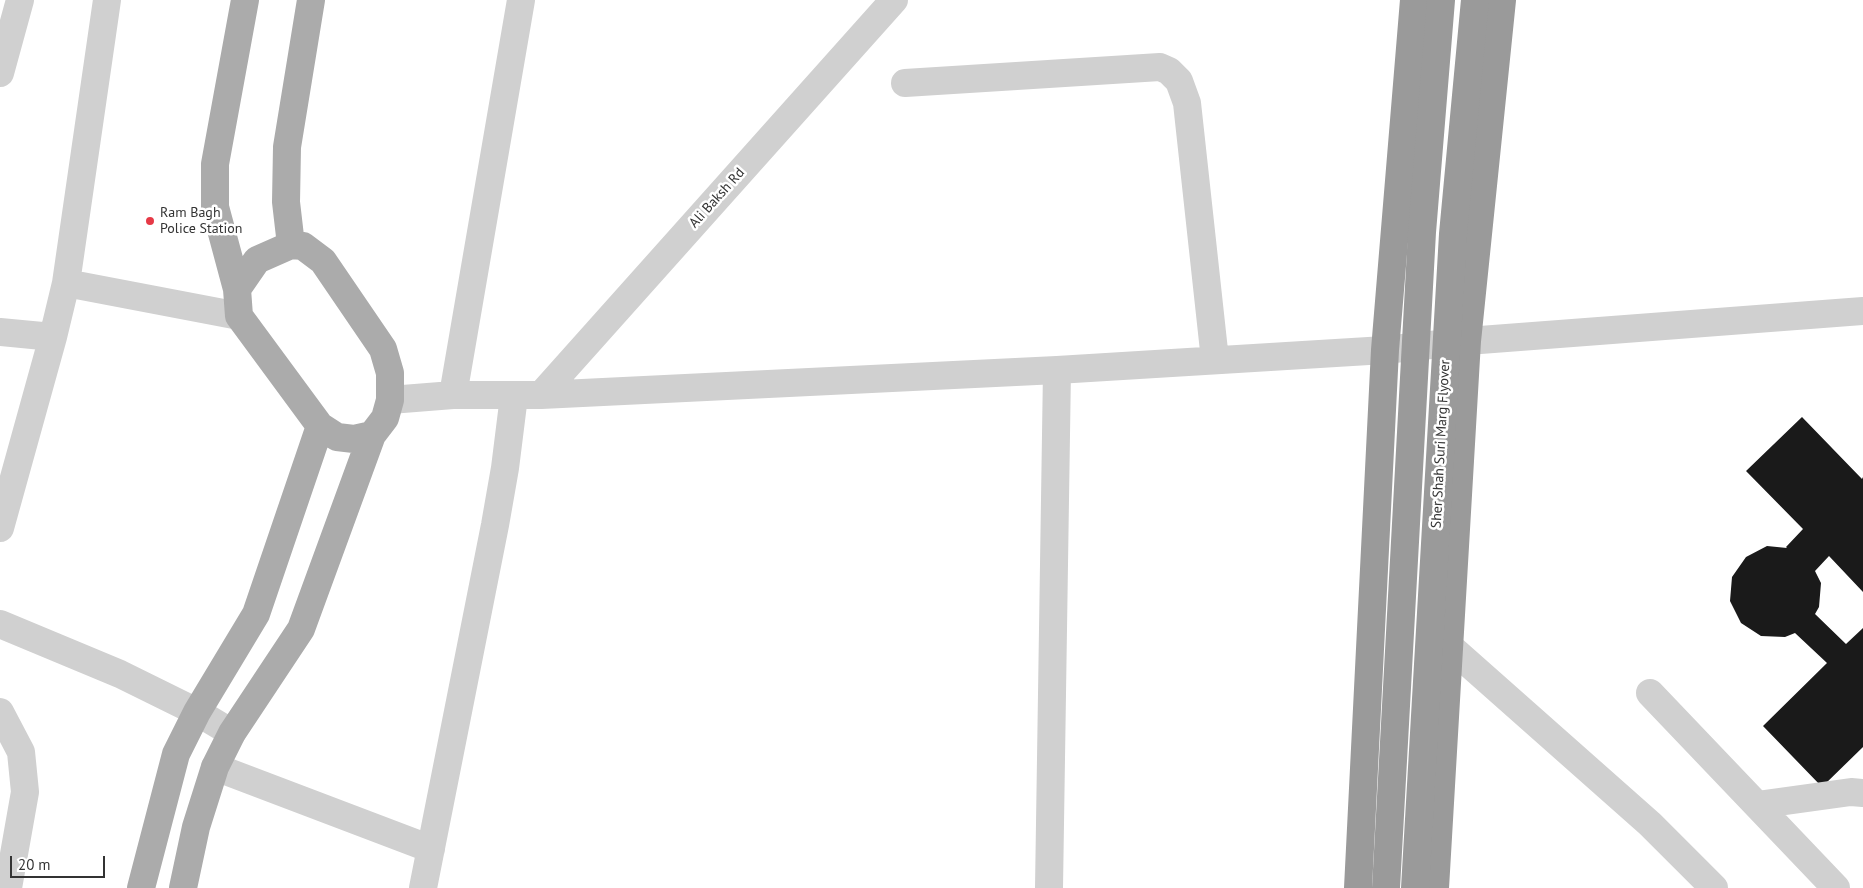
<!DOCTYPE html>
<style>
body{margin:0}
#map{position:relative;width:1863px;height:888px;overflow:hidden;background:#fff;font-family:"PT Sans",sans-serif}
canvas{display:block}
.scale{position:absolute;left:10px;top:856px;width:95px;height:22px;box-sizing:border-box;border:2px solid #333;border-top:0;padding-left:6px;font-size:15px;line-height:18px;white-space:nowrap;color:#333;-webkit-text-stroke:4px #fff;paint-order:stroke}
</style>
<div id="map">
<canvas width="1863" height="888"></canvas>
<div class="scale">20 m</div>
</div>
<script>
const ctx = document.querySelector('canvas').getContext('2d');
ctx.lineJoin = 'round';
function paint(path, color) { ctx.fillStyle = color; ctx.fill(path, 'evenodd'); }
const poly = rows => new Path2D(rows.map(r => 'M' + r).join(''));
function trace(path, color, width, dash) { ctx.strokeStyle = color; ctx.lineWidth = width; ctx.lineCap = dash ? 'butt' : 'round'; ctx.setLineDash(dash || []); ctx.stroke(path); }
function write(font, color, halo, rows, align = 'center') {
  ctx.font = font + ' "PT Sans",sans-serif'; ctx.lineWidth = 5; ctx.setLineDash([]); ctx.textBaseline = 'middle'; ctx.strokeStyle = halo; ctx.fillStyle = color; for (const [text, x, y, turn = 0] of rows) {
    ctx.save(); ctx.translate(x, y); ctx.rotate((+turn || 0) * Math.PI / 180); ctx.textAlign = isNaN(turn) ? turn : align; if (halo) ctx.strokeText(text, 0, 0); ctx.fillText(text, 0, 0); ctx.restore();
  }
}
paint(poly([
 [1802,417,1862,479,1863,477,1863,592,1829,556,1815,571,1821,583,1819,607,1815,614,1846,644,1863,628,1863,747,1822,787,1763,726,1827,663,1795,633,1785,637,1761,636,1741,623,1730,601,1732,577,1746,557,1767,546,1787,548,1786,547,1803,529,1746,471]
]), '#1a1a1a');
trace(poly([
 [0,73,20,0],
 [905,83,1160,67,1169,71,1179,81,1187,103,1215,360],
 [66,283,239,316],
 [0,332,53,337,66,283,107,0],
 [453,395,521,0],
 [541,395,894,0],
 [390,400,453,395,541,395,1057,370,1385,350,1467,341,1863,311],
 [0,528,53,337],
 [0,624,120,674,197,712,232,733],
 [1449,646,1650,824,1714,888],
 [1650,693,1836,888],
 [0,712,21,752,25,792,8,888],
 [215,767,431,849],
 [1757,805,1851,792,1863,793],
 [423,888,495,525,505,468,514,396],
 [1049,888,1057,370]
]), '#d0d0d0', 28);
trace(poly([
 [291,245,303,246,323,261,383,349,390,373,390,400,385,418,372,435,354,439,337,437,320,426,239,316,237,289,257,260,291,245],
 [291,245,286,202,287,147,311,0],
 [237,289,215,207,215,164,245,0],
 [141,888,176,754,197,712,256,614,320,426],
 [183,888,196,827,215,767,232,733,301,629,372,435]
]), '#ababab', 28);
trace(poly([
 [1358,888,1385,350,1414,0],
 [1435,888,1467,341,1502,0]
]), '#9a9a9a', 28);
trace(poly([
 [1386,888,1422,232,1441,0],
 [1415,888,1453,234,1475,0]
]), '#9a9a9a', 28);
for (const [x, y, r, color] of [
 [150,221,5,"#e63946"]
]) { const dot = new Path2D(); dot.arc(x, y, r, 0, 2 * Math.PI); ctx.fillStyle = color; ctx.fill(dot); trace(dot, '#fff', 2); }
write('14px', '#333', '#fff', [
 ["Ali Baksh Rd",717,198,-48],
 ["Sher Shah Suri Marg Flyover",1441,444,-87]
]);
write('14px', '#333', '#fff', [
 ["Ram Bagh",160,213],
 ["Police Station",160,229]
], 'left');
</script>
